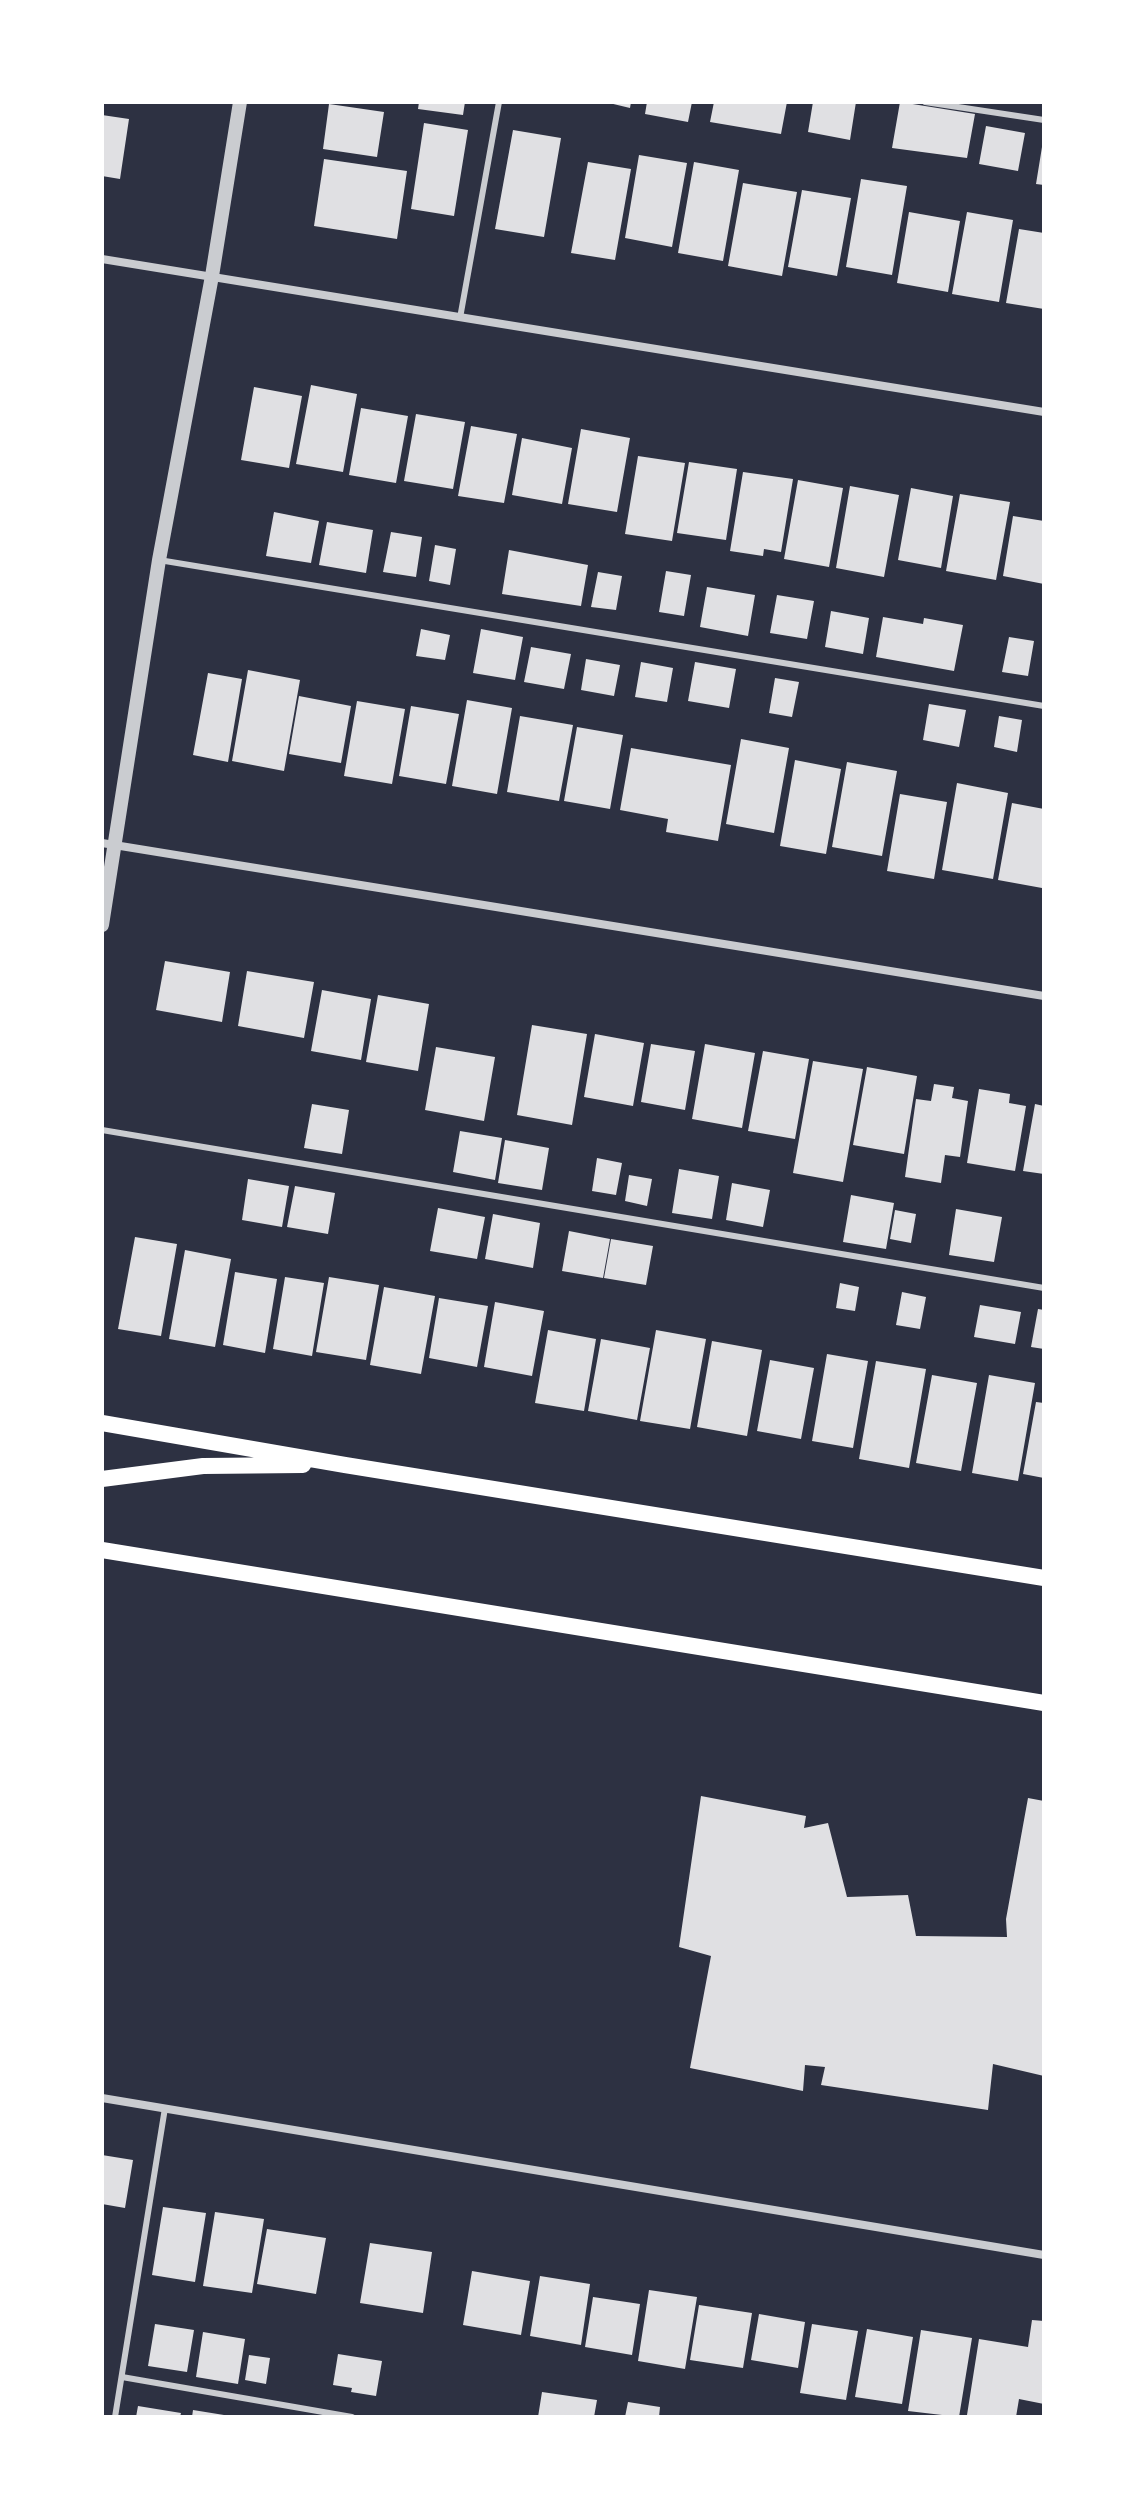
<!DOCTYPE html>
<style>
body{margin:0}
#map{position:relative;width:1146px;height:2519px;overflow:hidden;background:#2d3142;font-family:"Roboto Condensed",sans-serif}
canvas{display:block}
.frame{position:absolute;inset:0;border:104px solid #fff;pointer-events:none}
</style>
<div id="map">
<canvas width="1146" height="2519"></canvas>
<div class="frame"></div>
</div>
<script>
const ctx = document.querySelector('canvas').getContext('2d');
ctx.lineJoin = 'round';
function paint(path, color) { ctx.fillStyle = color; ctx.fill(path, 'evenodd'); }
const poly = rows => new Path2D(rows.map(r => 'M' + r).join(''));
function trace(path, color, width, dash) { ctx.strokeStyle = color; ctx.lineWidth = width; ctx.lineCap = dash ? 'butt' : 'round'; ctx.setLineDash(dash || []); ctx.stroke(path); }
paint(poly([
 [419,102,465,102,463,115,418,109],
 [605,102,631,102,630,108],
 [647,102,692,102,688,122,645,114],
 [714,102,787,102,781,134,710,122],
 [813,102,856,102,850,140,808,132],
 [900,102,975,114,967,158,892,148],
 [329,104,384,112,377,157,323,149],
 [102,115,129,119,120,179,102,176],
 [424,123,468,130,454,216,411,209],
 [986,126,1025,133,1018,171,979,164],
 [513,130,561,138,544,237,495,229],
 [1042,147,1044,147,1044,185,1036,184],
 [639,155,687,163,672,247,625,238],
 [324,159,407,171,397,239,314,226],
 [588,162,631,169,615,260,571,253],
 [694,162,739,170,723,261,678,253],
 [861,179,907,186,892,275,846,267],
 [743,183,797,192,782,276,728,266],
 [802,190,851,198,837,276,788,267],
 [909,212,960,221,948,292,897,283],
 [967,212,1013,220,999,302,952,294],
 [1019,229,1044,233,1044,309,1006,303],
 [311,385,357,394,343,472,296,464],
 [254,387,302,396,289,468,241,460],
 [361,408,408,416,396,483,349,475],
 [416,414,465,422,453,489,404,481],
 [471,426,517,434,504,503,458,496],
 [581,429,630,438,617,512,568,504],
 [522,438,572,448,562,504,512,495],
 [638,456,685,463,672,541,625,534],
 [689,462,737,469,726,540,677,533],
 [743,472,793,479,781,552,764,549,763,556,730,551],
 [798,480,843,488,829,567,784,559],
 [850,486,899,495,884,577,836,568],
 [911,488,953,496,941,568,898,560],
 [960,494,1010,502,996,580,946,571],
 [274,512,319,521,311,563,266,556],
 [1013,516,1044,521,1044,584,1003,576],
 [327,522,373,530,366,573,319,565],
 [391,532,422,537,416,577,383,572],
 [435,545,456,549,450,585,429,581],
 [509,550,588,565,581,606,502,594],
 [666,571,691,575,684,616,659,612],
 [598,572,622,576,616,610,591,607],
 [707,587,755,595,748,636,700,627],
 [777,595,814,601,807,639,770,633],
 [831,611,869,618,863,654,825,647],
 [883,617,923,624,924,618,963,625,954,671,876,657],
 [421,629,450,635,445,660,416,656],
 [481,629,523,637,515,680,473,673],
 [1009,637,1034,641,1028,676,1002,672],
 [531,647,571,654,564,689,524,682],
 [586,659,620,665,614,696,581,690],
 [641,662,673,668,667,702,635,697],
 [695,662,736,669,729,708,688,701],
 [248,670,300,680,284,771,232,761],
 [208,673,242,679,228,762,193,755],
 [775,678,799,682,792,717,769,713],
 [299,696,351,706,341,763,289,754],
 [467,700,512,708,497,794,452,786],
 [357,701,405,709,392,784,344,776],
 [929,704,966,710,959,747,923,740],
 [411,706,459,714,446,784,399,776],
 [520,716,573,725,559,801,507,792],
 [999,716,1022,720,1017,752,994,747],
 [577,727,623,735,610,809,564,801],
 [741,739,789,748,774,833,726,824],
 [631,748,731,765,718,841,666,832,668,819,620,810],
 [795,760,841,769,826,854,780,846],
 [847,762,897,771,882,856,832,847],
 [957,783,1008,793,993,879,942,870],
 [900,794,947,802,934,879,887,871],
 [1012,803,1044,809,1042,888,998,880],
 [165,961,230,972,222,1022,156,1010],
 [247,971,314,982,304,1038,238,1026],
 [322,990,371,999,361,1060,311,1051],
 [378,995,429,1004,418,1071,366,1062],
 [532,1025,587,1034,572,1125,517,1115],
 [595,1034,644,1043,633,1106,584,1097],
 [651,1044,695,1051,685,1110,641,1102],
 [705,1044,755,1053,742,1128,692,1119],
 [436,1047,495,1057,484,1121,425,1110],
 [763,1051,809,1059,795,1139,748,1131],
 [813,1061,863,1069,843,1182,793,1173],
 [867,1067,917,1076,904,1154,853,1145],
 [934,1084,954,1087,952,1098,968,1101,960,1157,945,1155,941,1183,905,1177,916,1099,931,1101],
 [979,1089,1010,1094,1009,1103,1026,1106,1015,1171,967,1163],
 [312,1104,349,1110,342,1154,304,1148],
 [1035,1104,1044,1106,1044,1174,1023,1171],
 [460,1131,502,1138,495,1180,453,1172],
 [505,1140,549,1148,542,1190,498,1183],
 [597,1158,622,1163,616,1195,592,1191],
 [679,1169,719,1176,712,1219,672,1213],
 [629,1175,652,1179,647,1206,625,1201],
 [248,1179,289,1186,282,1227,242,1220],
 [732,1183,770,1190,763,1227,726,1220],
 [295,1186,335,1193,328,1234,287,1227],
 [851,1195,894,1203,886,1249,843,1242],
 [438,1208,485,1217,477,1259,430,1251],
 [956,1209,1002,1217,994,1262,949,1255],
 [895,1210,916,1214,911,1243,890,1239],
 [493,1214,540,1223,533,1268,485,1259],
 [569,1231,610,1239,603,1278,562,1271],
 [135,1237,177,1244,161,1336,118,1329],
 [611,1239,653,1246,646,1285,604,1278],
 [185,1250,231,1259,215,1347,169,1339],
 [235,1272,277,1279,265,1353,223,1345],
 [285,1277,324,1283,312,1356,273,1349],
 [329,1277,379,1285,366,1360,316,1352],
 [840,1283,859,1287,855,1311,836,1308],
 [384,1287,435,1296,421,1374,370,1365],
 [902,1292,926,1297,920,1329,896,1325],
 [439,1298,488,1306,477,1367,429,1358],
 [495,1302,544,1311,532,1376,484,1367],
 [980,1305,1021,1312,1015,1344,974,1337],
 [1038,1309,1044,1310,1044,1349,1031,1347],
 [548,1330,596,1339,584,1411,535,1403],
 [656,1330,706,1339,690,1429,640,1421],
 [601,1339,650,1348,637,1420,588,1411],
 [712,1341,762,1350,747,1436,697,1427],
 [827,1354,868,1361,853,1448,812,1441],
 [770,1360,814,1368,801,1439,757,1431],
 [876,1361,926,1369,909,1468,859,1459],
 [932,1375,977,1383,961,1471,916,1463],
 [989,1375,1035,1383,1018,1481,972,1473],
 [1036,1402,1044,1403,1044,1478,1023,1474],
 [701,1796,806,1816,804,1828,828,1823,847,1897,908,1895,916,1936,1007,1937,1006,1919,1028,1798,1044,1801,1044,2076,993,2064,988,2110,821,2085,825,2067,805,2065,803,2091,690,2068,711,1956,679,1947],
 [102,2155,133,2160,125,2208,102,2204],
 [163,2207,206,2213,195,2282,152,2275],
 [215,2212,264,2219,252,2293,203,2286],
 [267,2229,326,2238,316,2294,257,2284],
 [370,2243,432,2252,423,2313,360,2303],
 [472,2271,530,2281,521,2335,463,2325],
 [540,2276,590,2284,581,2345,530,2336],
 [649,2290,697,2297,685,2369,638,2361],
 [593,2297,640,2304,632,2355,585,2347],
 [699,2305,752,2313,743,2368,690,2360],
 [759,2314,805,2322,798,2368,751,2360],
 [1032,2320,1044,2321,1044,2404,1019,2399,1016,2417,967,2415,979,2339,1028,2347],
 [155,2324,194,2330,187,2372,148,2366],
 [812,2324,858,2331,846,2400,800,2393],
 [867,2329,913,2337,902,2404,855,2397],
 [921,2330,972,2338,959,2417,908,2411],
 [203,2332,245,2339,238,2384,196,2377],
 [338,2354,382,2361,376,2396,351,2392,352,2388,333,2385],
 [249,2355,270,2358,266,2384,245,2380],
 [542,2392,597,2400,594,2417,538,2417],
 [628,2402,660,2407,659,2417,625,2417],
 [138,2406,181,2413,180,2417,136,2417],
 [193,2410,224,2415,224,2417,192,2417]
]), '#e0e0e3');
trace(poly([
 [925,102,1044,120],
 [460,318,499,102],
 [159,560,1044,706],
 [102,1130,1044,1288],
 [122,2377,352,2417],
 [115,2417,165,2108]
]), '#caccd0', 6);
trace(poly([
 [102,259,1044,412],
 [102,843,1044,996],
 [102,2098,1044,2255]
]), '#caccd0', 8);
trace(poly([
 [102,925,159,560,212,276,240,102]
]), '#caccd0', 14);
trace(poly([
 [102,1423,345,1465,1044,1578],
 [102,1479,203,1466,303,1465],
 [102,1550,1044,1703]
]), '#fff', 16);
</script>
